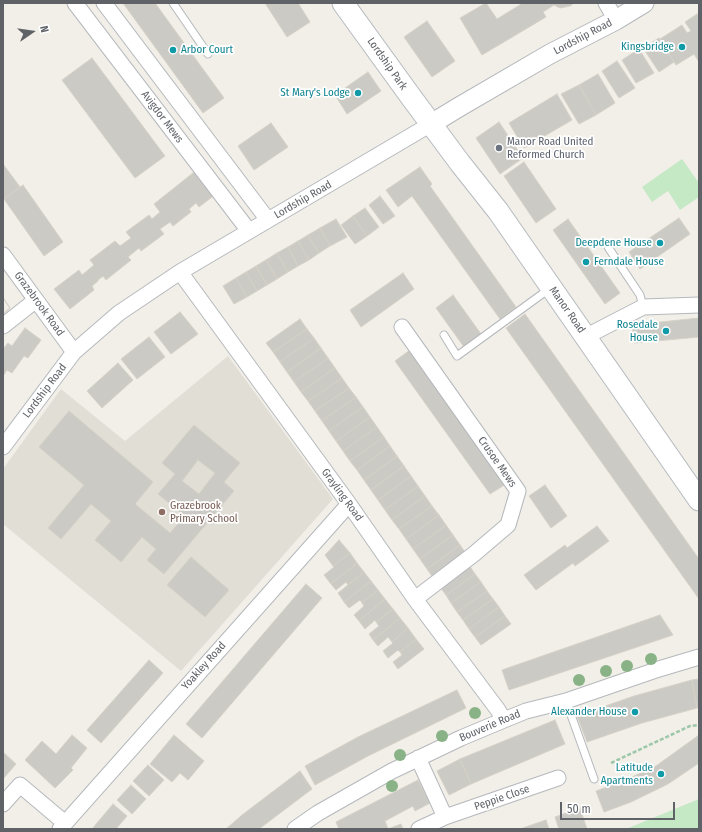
<!DOCTYPE html>
<style>
body{margin:0}
#map{position:relative;width:702px;height:832px;overflow:hidden;background:#f1efe8;font-family:"Fira Sans Condensed",sans-serif}
canvas{display:block}
.frame{position:absolute;inset:0;border:4px solid #5f6368;pointer-events:none}
.north{position:absolute;left:12px;top:12px;width:40px;height:40px;-webkit-text-stroke:3px #fff;paint-order:stroke;rotate:77deg;font-size:11px;font-weight:700;line-height:16px;text-align:center;color:#5f6368}
.north::after{content:'';display:block;margin:auto;width:14px;height:18px;background:#5f6368;clip-path:polygon(50% 0,100% 100%,50% 72%,0 100%)}
.scale{position:absolute;left:560px;top:802px;width:115px;height:18px;box-sizing:border-box;border:2px solid #5f6368;border-top:0;padding-left:5px;font-size:12px;line-height:14px;white-space:nowrap;color:#5f6368;-webkit-text-stroke:3px #fff;paint-order:stroke}
</style>
<div id="map">
<canvas width="702" height="832"></canvas>
<div class="frame"></div>
<div class="north">N</div>
<div class="scale">50 m</div>
</div>
<script>
const ctx = document.querySelector('canvas').getContext('2d');
ctx.lineJoin = 'round';
function paint(path, color) { ctx.fillStyle = color; ctx.fill(path, 'evenodd'); }
const poly = rows => new Path2D(rows.map(r => 'M' + r).join(''));
function trace(path, color, width, dash) { ctx.strokeStyle = color; ctx.lineWidth = width; ctx.lineCap = dash ? 'butt' : 'round'; ctx.setLineDash(dash || []); ctx.stroke(path); }
function write(font, color, halo, rows, align = 'center') {
  ctx.font = font + ' "Fira Sans Condensed",sans-serif'; ctx.lineWidth = 3.5; ctx.setLineDash([]); ctx.textBaseline = 'middle'; ctx.strokeStyle = halo; ctx.fillStyle = color; for (const [text, x, y, turn = 0] of rows) {
    ctx.save(); ctx.translate(x, y); ctx.rotate((+turn || 0) * Math.PI / 180); ctx.textAlign = isNaN(turn) ? turn : align; if (halo) ctx.strokeText(text, 0, 0); ctx.fillText(text, 0, 0); ctx.restore();
  }
}
paint(poly([
 [228,356,333,499,181,671,3,524,3,469,61,389,125,441]
]), '#e1ded6');
paint(poly([
 [682,159,699,183,699,197,680,210,668,191,652,202,642,187],
 [699,799,699,829,626,829]
]), '#c5e8c5');
const building = poly([
 [123,3,155,3,224,98,203,113,123,3],
 [265,3,298,3,310,22,287,37,265,3],
 [486,3,497,19,523,3,574,3,570,6,560,8,554,5,543,12,546,17,482,55,460,18,486,3],
 [697,14,699,17,699,62,694,54,676,65,660,39,682,25,687,33,691,31,685,22,697,14],
 [427,21,455,61,432,77,404,37,427,21],
 [659,38,674,62,659,72,643,48,659,38],
 [639,49,654,73,636,83,622,60,639,49],
 [92,58,165,156,135,178,62,80,92,58],
 [617,61,635,88,619,98,602,71,617,61],
 [368,72,381,91,347,114,335,95,368,72],
 [598,74,615,103,596,115,579,85,598,74],
 [579,85,596,115,579,124,561,94,579,85],
 [557,94,572,120,524,148,509,123,557,94],
 [499,122,523,158,500,174,476,138,499,122],
 [271,123,288,147,254,170,238,146,271,123],
 [524,162,556,209,536,223,504,176,524,162],
 [3,164,20,187,4,199,3,198,3,164],
 [420,167,432,184,430,186,516,307,500,319,412,196,398,207,386,190,420,167],
 [198,169,216,194,199,207,196,203,189,209,191,212,173,226,170,222,160,229,164,234,141,251,139,248,128,257,131,260,106,280,103,276,98,280,98,281,92,286,94,290,70,309,54,289,79,270,82,275,94,265,90,260,115,241,120,246,131,238,126,232,149,215,152,219,160,212,154,204,198,169],
 [23,185,63,242,44,256,4,199,23,185],
 [380,196,395,216,383,224,369,205,380,196],
 [365,208,379,227,367,236,353,216,365,208],
 [353,216,367,236,355,244,341,225,353,216],
 [679,218,690,234,640,269,629,252,679,218],
 [336,219,347,237,330,246,320,228,336,219],
 [568,219,620,293,605,304,553,230,568,219],
 [320,228,330,246,319,253,308,235,320,228],
 [308,235,319,253,309,260,298,241,308,235],
 [298,241,309,260,298,266,288,247,298,241],
 [288,247,298,266,288,272,277,253,288,247],
 [277,253,288,272,277,279,266,260,277,253],
 [266,260,277,279,267,285,256,266,266,260],
 [256,266,267,285,257,291,246,272,256,266],
 [246,272,257,291,247,297,236,278,246,272],
 [403,273,414,289,361,327,350,310,403,273],
 [236,278,247,297,234,304,223,286,236,278],
 [453,295,481,334,464,347,436,308,453,295],
 [3,298,10,308,3,314,3,298],
 [4,299,10,308,3,314,3,300,4,299],
 [180,312,198,334,171,354,154,332,180,312],
 [525,314,699,559,699,599,506,328,525,314],
 [699,318,699,337,634,343,632,325,699,318],
 [300,319,307,329,273,352,266,343,300,319],
 [25,328,41,340,28,358,24,356,12,373,7,370,3,376,3,349,8,343,12,346,25,328],
 [307,329,314,338,280,362,273,352,307,329],
 [149,337,165,357,137,379,121,359,149,337],
 [314,338,321,348,287,372,280,362,314,338],
 [321,348,328,358,294,382,287,372,321,348],
 [410,350,506,484,490,494,395,361,410,350],
 [328,358,335,368,301,392,294,382,328,358],
 [118,363,133,380,102,408,87,391,118,363],
 [335,368,342,378,308,401,301,392,335,368],
 [342,378,349,388,315,411,308,401,342,378],
 [349,388,356,397,322,421,315,411,349,388],
 [356,397,363,407,329,431,322,421,356,397],
 [363,407,370,417,336,441,329,431,363,407],
 [69,411,153,482,135,504,170,533,185,516,158,494,175,474,162,463,194,425,240,463,224,482,234,491,164,574,147,560,156,549,142,537,121,562,95,540,111,521,91,504,61,539,48,528,84,485,39,447,69,411],
 [198,460,215,473,199,494,182,481,198,460],
 [370,417,377,427,343,451,336,441,370,417],
 [377,427,384,437,350,461,343,451,377,427],
 [384,437,390,446,357,470,350,461,384,437],
 [390,446,397,456,364,480,357,470,390,446],
 [397,456,404,466,371,490,364,480,397,456],
 [404,466,411,476,378,500,371,490,404,466],
 [411,476,418,486,385,510,378,500,411,476],
 [545,485,567,516,551,528,529,496,545,485],
 [418,486,425,496,392,520,385,510,418,486],
 [425,496,432,506,399,529,392,520,425,496],
 [432,506,439,515,406,539,399,529,432,506],
 [439,515,446,525,413,549,406,539,439,515],
 [446,525,453,535,420,559,413,549,446,525],
 [597,526,609,541,575,566,573,563,536,590,524,575,565,545,567,548,597,526],
 [453,535,460,545,427,569,420,559,453,535],
 [339,540,350,553,333,566,325,555,339,540],
 [460,545,467,555,434,579,427,569,460,545],
 [350,553,357,563,331,584,324,575,334,567,333,566,350,553],
 [191,557,229,590,205,617,167,585,191,557],
 [357,563,364,572,348,585,346,582,336,590,331,584,357,563],
 [469,565,475,574,446,595,440,587,469,565],
 [364,572,371,581,344,602,338,593,364,572],
 [475,574,481,582,451,603,446,595,475,574],
 [371,581,378,590,362,603,360,600,349,608,344,602,371,581],
 [481,582,487,591,457,612,451,603,481,582],
 [306,584,322,598,202,738,186,724,306,584],
 [378,590,385,599,359,621,354,615,364,606,362,603,378,590],
 [487,591,493,599,463,620,457,612,487,591],
 [385,599,393,609,376,622,375,620,365,629,359,621,385,599],
 [493,599,499,607,469,629,463,620,493,599],
 [499,607,505,616,475,637,469,629,499,607],
 [393,609,400,618,373,640,369,634,379,626,376,622,393,609],
 [660,615,673,635,509,690,502,670,660,615],
 [505,616,511,624,481,645,475,637,505,616],
 [400,618,408,628,392,642,388,637,378,646,373,640,400,618],
 [408,628,416,639,400,652,398,650,388,658,383,651,393,643,392,642,408,628],
 [416,639,424,649,398,669,393,662,402,655,400,652,416,639],
 [149,660,163,673,101,743,87,730,149,660],
 [699,679,699,707,697,708,692,680,699,679],
 [692,680,697,708,642,723,587,742,577,716,634,696,692,680],
 [457,690,466,708,368,756,315,785,305,766,358,737,457,690],
 [555,720,565,744,471,784,460,759,555,720],
 [72,735,87,748,71,768,73,770,55,788,25,760,42,741,56,754,72,735],
 [174,735,204,761,188,780,180,773,172,782,150,764,174,735],
 [699,735,699,763,668,784,631,802,604,812,596,791,621,782,656,766,699,735],
 [3,752,16,764,3,779,3,752],
 [460,759,471,784,449,795,437,771,460,759],
 [148,765,164,780,149,796,133,781,148,765],
 [300,771,312,789,259,829,226,829,242,815,300,771],
 [418,780,430,803,415,811,413,806,385,821,388,829,401,824,403,829,339,829,336,822,418,780],
 [131,785,146,799,132,814,117,800,131,785],
 [113,804,127,816,116,829,92,829,113,804],
 [580,808,587,829,559,829,555,817,580,808],
 [546,820,549,829,520,829,546,820]
]);
paint(building, '#cccac5');
trace(building, '#d6d1c6', 1);
const service = poly([
 [173,3,208,54],
 [608,247,640,295,643,307],
 [444,335,457,356,549,289],
 [566,701,594,779]
]);
const minor = poly([
 [75,3,249,231],
 [104,3,268,220],
 [606,3,616,20],
 [3,255,74,352],
 [180,272,349,504,415,599,498,710,504,720],
 [3,326,36,300],
 [402,327,518,491,508,525,474,554,415,599],
 [585,337,643,307,699,305],
 [3,447,74,352,119,313,180,272,431,124],
 [418,758,445,817],
 [3,804,20,785,65,823],
 [60,829,349,504],
 [295,829,318,813,392,771,461,738,504,720,526,711,566,701,659,669,699,657],
 [419,829,445,817,558,778]
]);
const tertiary = poly([
 [431,124,459,107,550,54,616,20,644,3]
]);
const secondary = poly([
 [343,3,411,97,460,163,498,211,699,500]
]);
trace(service, '#b5b8bc', 9);
trace(minor, '#b5b8bc', 17);
trace(tertiary, '#b5b8bc', 21);
trace(secondary, '#b6babf', 23);
trace(poly([
 [611,763,690,726,699,725]
]), '#9cc7a9', 2.5, [4, 2]);
trace(service, '#fff', 7);
trace(minor, '#fff', 15);
trace(tertiary, '#fff', 19);
trace(secondary, '#fff', 21);
ctx.fillStyle = '#89b387';
for (const [x, y] of [
 [651,659],
 [627,666],
 [606,671],
 [579,680],
 [475,713],
 [442,736],
 [400,755],
 [392,786]
]) { ctx.beginPath(); ctx.arc(x, y, 6, 0, 2 * Math.PI); ctx.fill(); }
for (const [x, y, r, color] of [
 [682,47,4,"#0f9aa8"],
 [173,50,4,"#0f9aa8"],
 [358,93,4,"#0f9aa8"],
 [499,148,4,"#6b7280"],
 [660,243,4,"#0f9aa8"],
 [586,262,4,"#0f9aa8"],
 [666,331,4,"#0f9aa8"],
 [162,512,4,"#8d6e63"],
 [635,712,4,"#0f9aa8"],
 [661,774,4,"#0f9aa8"]
]) { const dot = new Path2D(); dot.arc(x, y, r, 0, 2 * Math.PI); ctx.fillStyle = color; ctx.fill(dot); trace(dot, '#fff', 1.5); }
write('11px', '#5f6368', '#fff', [
 ["Lordship Road",583,37,-28],
 ["Lordship Park",387,64,55],
 ["Avigdor Mews",162,117,53],
 ["Lordship Road",303,200,-30],
 ["Grazebrook Road",39,304,54],
 ["Manor Road",567,310,55],
 ["Lordship Road",45,391,-53],
 ["Crusoe Mews",497,462,55],
 ["Grayling Road",342,495,54],
 ["Yoakley Road",204,666,-48],
 ["Bouverie Road",490,726,-23],
 ["Peppie Close",502,798,-19]
]);
write('11px', '#0d838f', '#fff', [
 ["Kingsbridge",674,47],
 ["Arbor Court",181,50,"left"],
 ["St Mary's Lodge",350,93],
 ["Deepdene House",652,243],
 ["Ferndale House",594,262,"left"],
 ["Rosedale",658,325],
 ["House",658,338],
 ["Alexander House",627,712],
 ["Latitude",653,768],
 ["Apartments",653,781]
], 'right');
write('11px', '#5b616d', '#fff', [
 ["Manor Road United",507,142],
 ["Reformed Church",507,155]
], 'left');
write('11px', '#785e54', '#fff', [
 ["Grazebrook",170,506],
 ["Primary School",170,519]
], 'left');
</script>
